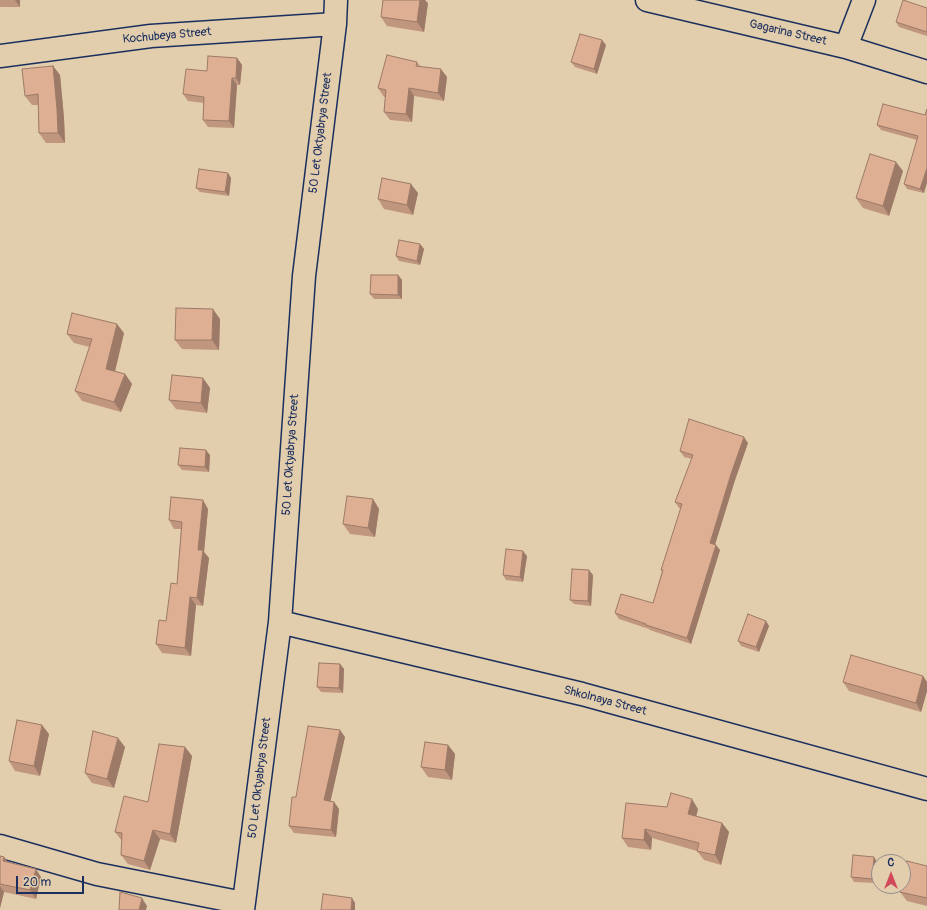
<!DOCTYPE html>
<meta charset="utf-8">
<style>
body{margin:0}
#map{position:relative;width:927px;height:910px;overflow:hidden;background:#e2cdac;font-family:Pangolin,sans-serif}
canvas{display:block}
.north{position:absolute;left:871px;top:854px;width:40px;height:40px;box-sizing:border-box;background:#e2cdac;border:1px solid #928e8d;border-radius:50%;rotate:0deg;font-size:11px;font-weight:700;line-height:16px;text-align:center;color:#1b2f5e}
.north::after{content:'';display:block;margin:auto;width:14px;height:18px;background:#d1495b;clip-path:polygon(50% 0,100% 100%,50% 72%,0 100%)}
.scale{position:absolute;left:16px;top:876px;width:68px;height:18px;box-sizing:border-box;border:2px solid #1b2f5e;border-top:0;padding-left:5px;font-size:12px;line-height:14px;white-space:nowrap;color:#1b2f5e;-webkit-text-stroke:3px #e2cdac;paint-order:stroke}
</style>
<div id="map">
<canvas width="927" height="910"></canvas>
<div class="north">С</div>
<div class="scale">20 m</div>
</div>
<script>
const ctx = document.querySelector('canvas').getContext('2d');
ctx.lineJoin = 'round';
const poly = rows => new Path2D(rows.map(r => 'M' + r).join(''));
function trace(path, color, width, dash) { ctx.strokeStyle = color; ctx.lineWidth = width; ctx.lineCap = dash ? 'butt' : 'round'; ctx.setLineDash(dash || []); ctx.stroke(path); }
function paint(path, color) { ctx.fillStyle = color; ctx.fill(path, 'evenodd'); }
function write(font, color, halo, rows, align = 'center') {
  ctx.font = font + ' Pangolin,sans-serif'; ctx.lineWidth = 3.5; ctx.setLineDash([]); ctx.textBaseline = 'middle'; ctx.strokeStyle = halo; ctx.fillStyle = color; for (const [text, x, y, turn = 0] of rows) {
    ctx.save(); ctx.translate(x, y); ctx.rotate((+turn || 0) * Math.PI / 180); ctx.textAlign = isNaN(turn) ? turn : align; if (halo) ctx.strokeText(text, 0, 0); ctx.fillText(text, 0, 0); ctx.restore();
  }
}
const minor = poly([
 [647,0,846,47,927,72],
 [846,47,864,0],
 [0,56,151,36,335,24],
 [280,622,582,694,927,789],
 [0,846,97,874,243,903],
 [243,910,280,622,304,276,335,24,336,0]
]);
trace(minor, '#1b2f5e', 25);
trace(minor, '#e2cdac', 22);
paint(poly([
 [0,0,20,0,20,7,0,7],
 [428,3,424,32,387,26,381,17],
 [927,8,927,36,899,27,896,22],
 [606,45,597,74,575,67,571,62],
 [237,58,242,65,240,85,237,85,234,128,208,127,203,120,204,103,188,101,183,94,207,71],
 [417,62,420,66,447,77,444,101,414,96,412,122,390,120,384,112,385,97,384,97,378,88],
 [53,66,60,75,64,118,65,143,46,143,39,133,38,105,32,105,25,96],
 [925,115,924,193,907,189,904,184,917,140,881,130,877,125],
 [903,171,889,216,863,208,856,198],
 [228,173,231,178,229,196,200,192,196,188],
 [418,193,413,215,384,209,378,199],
 [420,244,424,249,420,265,399,261,396,256],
 [398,275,402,280,402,299,374,299,370,294],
 [220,319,219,350,182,349,175,340],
 [124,333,115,372,125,374,132,384,121,412,82,401,75,391,90,347,74,343,67,334],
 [203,378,210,388,207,413,176,409,169,400],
 [748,443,735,480,715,544,720,550,691,644,650,630,649,629,619,619,615,613,653,603,662,571,661,570,681,509,679,508,675,502,692,459,684,457,680,451],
 [210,455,209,472,182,470,178,465],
 [373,499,379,509,375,537,350,534,343,524],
 [208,509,204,552,209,558,203,606,196,605,191,656,162,653,156,644,166,621,177,584,181,529,174,529,169,520],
 [527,556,523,582,506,580,503,575],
 [593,575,591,606,574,604,570,600],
 [766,621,769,626,759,652,741,646,738,641],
 [340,664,344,669,343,693,321,692,317,687],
 [923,676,927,682,927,691,921,712,849,691,843,682],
 [49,734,40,776,15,771,9,761],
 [345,737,330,801,334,802,339,809,336,837,294,833,289,826,296,797],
 [448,745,455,754,452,780,428,777,421,767],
 [125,747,114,788,92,783,85,773],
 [185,747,192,756,176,843,160,839,150,870,128,864,121,855,122,841,115,832,148,802],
 [667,807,698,809,696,817,722,823,729,832,721,865,704,860,697,851,652,838,651,850,628,847,622,838],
 [0,856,4,857,8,862,41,877,36,899,4,892,0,908],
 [874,857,877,862,875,883,854,882,851,877],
 [927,866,927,906,907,901,900,892]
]), '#c0967e');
paint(poly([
 [15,0,20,0,20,7],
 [420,0,425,0,428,3,424,32,417,22],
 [602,40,606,45,597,74,594,69],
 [237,58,242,65,240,85,236,78],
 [53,66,60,75,64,118,65,143,58,133],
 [441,69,447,77,444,101,438,93],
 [232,78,237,85,234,128,229,121],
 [409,88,414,96,412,122,406,114],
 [896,162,903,171,889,216,883,206],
 [927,168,927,183,924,193,920,189],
 [228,173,231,178,229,196,225,192],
 [411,184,418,193,413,215,407,205],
 [420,244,424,249,420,265,417,261],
 [398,275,402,280,402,299,398,295],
 [213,309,220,319,219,350,212,340],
 [117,324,124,333,113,379,106,369],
 [125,374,132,384,121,412,114,402],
 [203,378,210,388,207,413,201,403],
 [744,437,748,443,735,480,714,548,710,543,731,474],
 [206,450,210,455,209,472,205,467],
 [373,499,379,509,375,537,368,528],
 [203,500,208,509,204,552,209,558,203,606,197,598,198,550],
 [716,545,720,550,691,644,687,638],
 [523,551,527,556,523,582,520,577],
 [589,570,593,575,591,606,588,601],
 [190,597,196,605,191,656,185,648],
 [766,621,769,626,759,652,756,647],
 [340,664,344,669,343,693,339,688],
 [923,676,927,682,927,691,921,712,916,703],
 [42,725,49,734,40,776,34,766],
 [340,730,345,737,329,808,324,800],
 [118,738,125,747,114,788,107,779],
 [448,745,455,754,452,780,445,770],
 [185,747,192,756,176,843,170,834],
 [692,799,698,809,694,824,688,814],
 [334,802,339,809,336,837,331,830],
 [722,823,729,832,721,865,715,855],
 [645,829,652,838,651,850,644,840],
 [153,830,160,839,150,870,144,861],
 [4,857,10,865,3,861],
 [874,857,877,862,875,883,872,879],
 [36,869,41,877,36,899,30,890],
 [0,886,4,892,0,908],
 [142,898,147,906,146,910,139,910],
 [352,898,355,903,355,910,351,910]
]), '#9c7a67');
const building = poly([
 [383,0,420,0,417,22,381,17,383,0],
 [903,0,927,8,927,32,896,22,903,0],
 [580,34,602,40,594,69,571,62,580,34],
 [387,55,417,62,416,66,441,69,438,93,409,88,406,114,384,112,386,90,378,88,387,55],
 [208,56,237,58,236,78,232,78,229,121,203,120,204,97,183,94,186,69,207,71,208,56],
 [53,66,57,109,58,133,39,133,38,94,25,96,22,69,53,66],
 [883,104,925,115,927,109,927,168,920,189,904,184,918,136,877,125,883,104],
 [870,154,896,162,883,206,856,198,870,154],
 [199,169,228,173,225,192,196,188,199,169],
 [382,178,411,184,407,205,378,199,382,178],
 [399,240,420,244,417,261,396,256,399,240],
 [371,275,398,275,398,295,370,294,371,275],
 [176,308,213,309,212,340,175,340,176,308],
 [72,313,117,324,106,369,125,374,114,402,75,391,92,339,67,334,72,313],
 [172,375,203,378,201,403,169,400,172,375],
 [689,419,744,437,731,474,710,543,716,545,687,638,646,625,646,624,615,613,621,594,653,603,663,570,661,570,682,504,675,502,693,455,680,451,689,419],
 [180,448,206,450,205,467,178,465,180,448],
 [347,496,373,499,368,528,343,524,347,496],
 [171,497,203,500,198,550,203,550,197,598,190,597,185,648,156,644,159,620,166,621,171,583,177,584,182,522,169,520,171,497],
 [506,549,523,551,520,577,503,575,506,549],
 [572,569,589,570,588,601,570,600,572,569],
 [748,614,766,621,756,647,738,641,748,614],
 [851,655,923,676,916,703,843,682,851,655],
 [319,663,340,664,339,688,317,687,319,663],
 [17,720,42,725,34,766,9,761,17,720],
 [308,726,340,730,324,800,334,802,331,830,289,826,292,797,296,797,308,726],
 [93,731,118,738,107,779,85,773,93,731],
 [425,742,448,745,445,770,421,767,425,742],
 [159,744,185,747,170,834,153,830,144,861,121,855,122,833,115,832,124,796,148,802,159,744],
 [671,793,692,799,688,814,722,823,715,855,697,851,699,843,645,829,644,840,622,838,626,803,667,807,671,793],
 [853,855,874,857,872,879,851,877,853,855],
 [0,856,4,857,3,861,36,869,30,890,0,884,0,856],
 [907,861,927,866,927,898,900,892,901,886,903,886,903,878,907,861],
 [120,892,142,898,139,910,119,910,120,892],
 [323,894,352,898,351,910,321,910,323,894]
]);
paint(building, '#dfaf93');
trace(building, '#9c7a67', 1);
write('12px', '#1b2f5e', '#e2cdac', [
 ["Gagarina Street",788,33,13],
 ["Kochubeya Street",167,36,-5],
 ["50 Let Oktyabrya Street",321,133,-83],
 ["50 Let Oktyabrya Street",291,455,-86],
 ["Shkolnaya Street",605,701,15],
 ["50 Let Oktyabrya Street",260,778,-83]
]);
</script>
